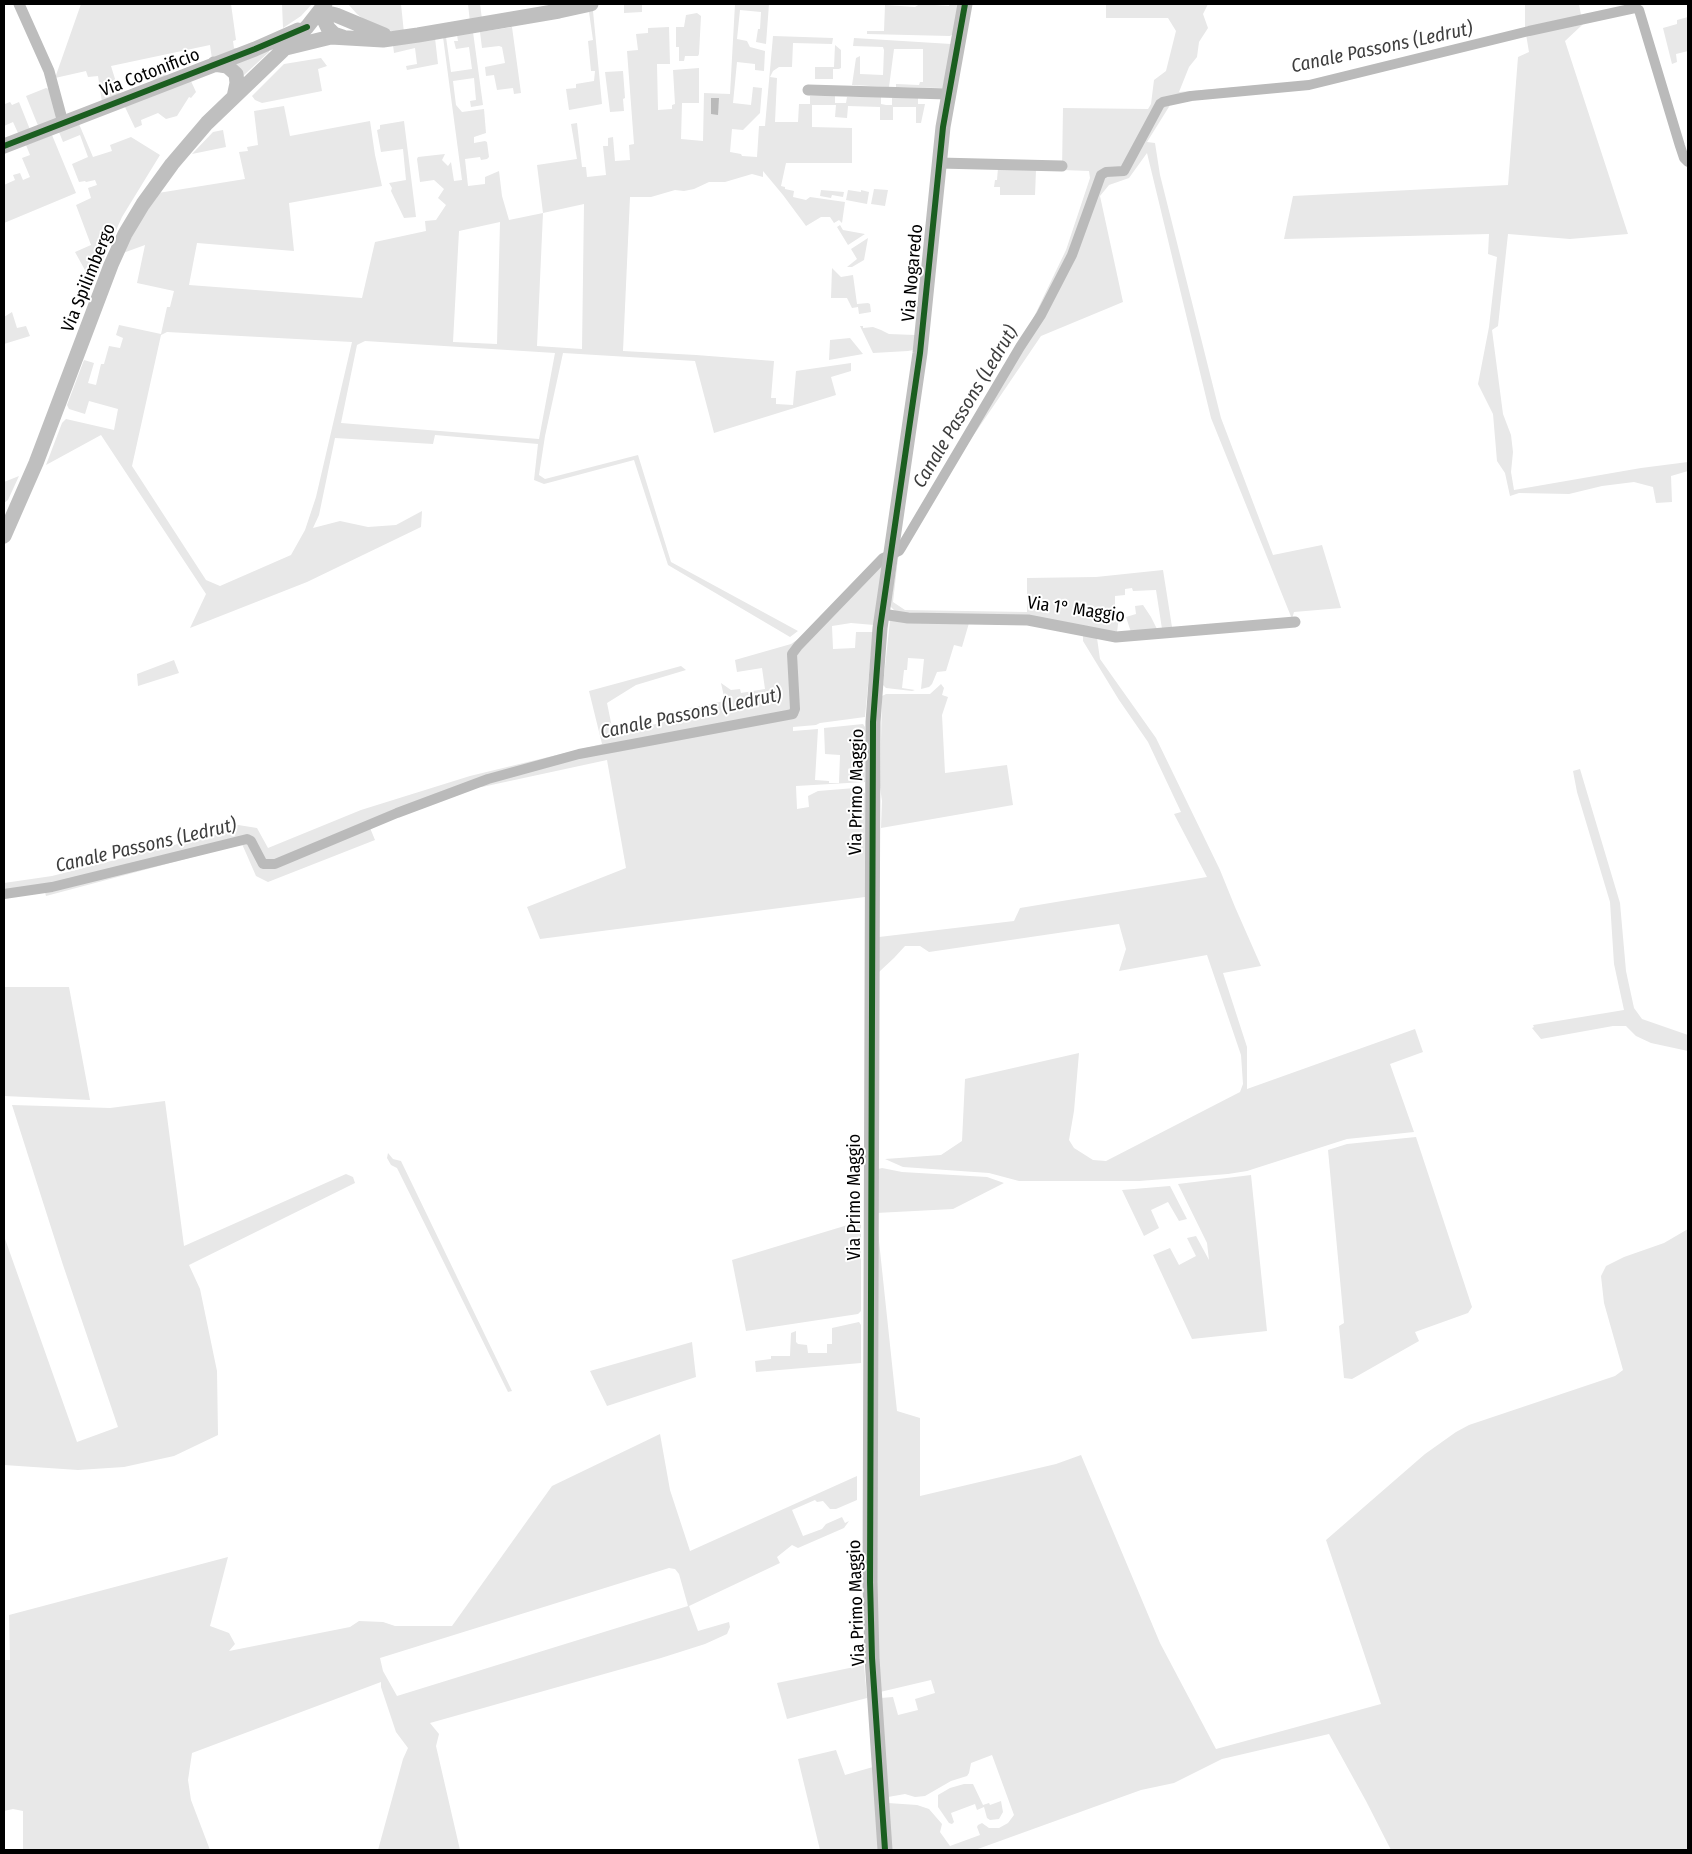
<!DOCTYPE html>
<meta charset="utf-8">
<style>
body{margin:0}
#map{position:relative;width:1692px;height:1854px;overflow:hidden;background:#fff;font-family:"Fira Sans Condensed",sans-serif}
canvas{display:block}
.frame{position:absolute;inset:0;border:5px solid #000;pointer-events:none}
</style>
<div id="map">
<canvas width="1692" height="1854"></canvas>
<div class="frame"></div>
</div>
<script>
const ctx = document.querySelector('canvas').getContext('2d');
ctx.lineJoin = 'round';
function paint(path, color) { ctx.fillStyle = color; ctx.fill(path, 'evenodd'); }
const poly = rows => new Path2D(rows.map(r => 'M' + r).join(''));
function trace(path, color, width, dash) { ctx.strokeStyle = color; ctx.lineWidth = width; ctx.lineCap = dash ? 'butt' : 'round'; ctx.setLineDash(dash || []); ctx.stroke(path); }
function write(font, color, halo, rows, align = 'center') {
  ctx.font = font + ' "Fira Sans Condensed",sans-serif'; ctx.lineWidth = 4; ctx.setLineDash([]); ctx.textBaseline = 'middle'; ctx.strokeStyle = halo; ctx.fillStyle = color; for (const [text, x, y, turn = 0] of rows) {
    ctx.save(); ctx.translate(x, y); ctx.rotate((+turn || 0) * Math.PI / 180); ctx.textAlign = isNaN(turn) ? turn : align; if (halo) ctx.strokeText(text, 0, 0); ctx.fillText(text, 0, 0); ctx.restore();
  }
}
paint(poly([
 [81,4,231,4,236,40,233,41,234,48,240,48,212,59,210,45,111,66,120,95,102,102,98,76,88,77,86,71,55,78],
 [282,4,312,4,301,16,283,28],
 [348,4,401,4,404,33,385,30,368,23,357,14],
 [468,4,480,4,482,19,470,22],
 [624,4,642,4,642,12,624,13],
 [735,4,769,4,766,44,756,42,758,29,760,29,761,12,740,10,737,39,747,41,750,47,765,51,764,71,755,70,755,64,737,62,733,103,751,105,753,87,762,88,760,113,743,130,732,129,730,152,741,154,742,156,757,157,759,126,765,126,773,36,833,38,832,44,793,43,792,67,779,67,773,71,770,77,777,78,775,122,798,122,799,104,810,104,810,96,835,96,835,103,846,103,847,97,881,97,881,104,886,105,892,105,892,98,918,98,918,104,925,104,921,123,916,123,916,107,893,107,893,120,880,120,880,107,848,106,847,118,835,117,836,105,812,105,812,127,852,128,852,163,786,163,781,186,785,187,785,189,794,191,793,197,806,200,810,197,845,202,842,223,839,220,834,223,830,217,821,217,806,226,783,195,763,171,763,177,752,174,725,182,709,182,694,189,684,191,675,190,651,197,630,197,623,351,696,355,774,361,771,398,776,398,776,404,793,405,796,371,851,363,851,371,831,377,836,395,714,433,695,361,563,353,545,436,539,475,545,479,638,455,671,562,798,631,790,637,668,565,634,460,544,484,534,480,538,444,435,435,433,444,335,438,319,515,313,528,340,521,368,527,396,525,422,511,421,527,307,582,190,628,206,594,101,435,46,465,62,423,66,419,114,430,118,409,89,401,85,414,69,409,67,405,84,360,94,363,88,383,96,385,101,364,104,364,109,346,120,348,123,338,116,335,119,325,161,334,167,307,170,307,174,291,137,283,145,245,123,253,137,227,158,193,245,179,239,152,248,151,247,147,258,145,254,111,284,106,290,136,370,121,375,155,382,186,289,203,294,251,197,243,189,285,362,298,375,242,426,231,425,221,436,220,446,205,438,198,444,189,434,180,420,182,417,159,418,157,445,154,442,160,448,166,451,162,454,181,462,180,443,37,446,37,451,72,472,69,469,47,456,49,454,41,458,41,457,35,473,32,483,105,471,107,470,101,476,100,474,78,453,81,456,105,462,112,484,109,486,133,474,137,474,143,485,141,487,142,489,157,487,159,481,160,480,157,465,159,468,186,485,184,485,177,499,171,502,196,509,220,543,213,537,165,577,159,571,124,577,123,582,167,586,167,587,177,606,175,603,146,608,146,608,138,613,137,615,161,630,160,629,145,634,144,627,51,638,50,636,34,648,33,648,28,669,27,670,64,657,64,658,110,672,109,672,105,675,104,673,70,699,68,699,103,682,103,681,139,703,141,704,93,730,94],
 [584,204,582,349,537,346,543,213],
 [500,222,497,344,453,342,459,231],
 [167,332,352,342,316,497,305,530,291,555,220,586,206,580,132,466,161,335],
 [365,341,555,353,539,439,341,423,357,345],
 [920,4,949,6,950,4,958,4,953,34,950,36,867,34,867,31,884,31,885,5,915,7],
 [1106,4,1208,4,1203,14,1208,28,1199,42,1197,57,1189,67,1179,92,1310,81,1525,29,1525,4,1579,4,1581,15,1596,12,1565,41,1628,234,1570,239,1508,234,1498,326,1492,330,1503,414,1511,435,1513,452,1511,472,1514,490,1641,468,1688,462,1688,471,1671,476,1672,502,1656,503,1653,487,1634,482,1602,486,1569,494,1519,493,1510,496,1505,473,1497,461,1493,414,1478,384,1489,327,1497,257,1488,254,1489,234,1284,239,1293,196,1508,185,1518,57,1529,52,1526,34,1311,88,1189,98,1172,102,1147,142,1155,143,1160,175,1221,418,1273,555,1322,545,1341,608,1294,612,1292,619,1211,418,1147,153,1129,178,1109,185,1100,196,1123,302,1041,336,969,442,898,558,893,602,905,610,1027,612,1027,578,1096,577,1163,570,1172,627,1162,629,1156,590,1133,591,1132,588,1125,589,1125,595,1115,596,1115,616,1119,617,1117,632,897,613,890,606,901,539,1031,323,1066,250,1090,178,1089,171,1062,170,1063,108,1148,109,1151,104,1154,80,1166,71,1176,31,1168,18,1106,18],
 [593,11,602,104,569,110,566,89,576,88,576,84,594,81,595,71,591,71,588,41,593,40,589,12],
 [697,13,701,16,699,54,698,56,685,56,684,61,679,61,679,47,676,47,676,27,684,27,686,15],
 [1688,17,1688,51,1676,54,1677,62,1672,64,1663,28,1677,24,1677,20],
 [512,27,521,93,514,94,513,88,497,90,494,75,486,76,485,67,505,63,502,47,499,46,482,48,480,32],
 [435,38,438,64,407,70,406,66,417,64,415,48,394,53,393,45],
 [854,38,951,44,943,88,896,87,896,84,919,85,920,82,923,82,923,49,894,49,889,87,852,85,856,58,860,56,860,74,883,75,884,50,883,47,853,46],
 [835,45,841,50,841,68,839,69,833,69,833,79,815,79,815,67,834,67],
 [269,50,269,52,243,76,233,61],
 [321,58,327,66,318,69,322,91,262,103,255,100,252,96,284,64],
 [164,67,166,77,155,81,152,74,155,73,154,69],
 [623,71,625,98,623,99,624,111,610,112,605,72],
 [190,79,196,92,191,98,189,97,177,116,166,119,158,113,141,120,142,125,135,128,124,105],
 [46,88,49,89,58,120,39,128,26,96],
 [4,100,5,104,10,102,12,105,19,102,31,132,18,133,13,122,4,126],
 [404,121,416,217,404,218,391,191,392,188,389,183,406,180,403,149,381,152,377,130,380,129,380,125],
 [79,124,93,157,112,151,110,145,131,137,160,155,122,217,101,264,86,272,75,252,91,245,76,205,91,198,88,188,97,185,95,180,86,182,85,181,79,182,72,164,88,157,80,135,63,142,59,132],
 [223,130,226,147,192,154,213,132],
 [52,135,76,193,4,223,4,185,15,180,13,175,20,173,23,180,30,177,22,158,30,155,26,145],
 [998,168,1036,170,1035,195,1000,195,1000,187,994,187,995,180,997,180],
 [874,189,888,190,885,206,871,204],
 [821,190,844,192,843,197,832,195,831,198,820,196],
 [848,190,861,192,861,190,869,192,867,204,846,200],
 [840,225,843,230,865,234,848,245,837,227],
 [868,238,864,260,852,267,847,267,857,259,851,249],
 [832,268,841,277,853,275,857,304,868,303,870,304,871,312,859,314,858,307,852,308,847,298,831,298],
 [12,312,17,328,26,326,30,336,4,344,4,317],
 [860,326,863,326,863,328,873,327,881,330,889,334,915,335,914,347,913,350,908,351,873,353],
 [850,338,863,354,829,360,830,340],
 [19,476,8,500,4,503,4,482],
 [883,554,886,554,874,625,851,623,832,626,833,649,855,648,856,632,873,632,865,717,820,723,816,725,793,727,793,731,818,729,815,780,829,781,829,783,839,783,840,755,825,754,824,728,863,724,865,727,865,782,796,786,797,809,809,807,808,796,818,791,855,788,865,793,865,897,540,939,527,907,626,868,607,760,482,787,467,784,464,792,437,800,370,828,375,840,268,882,256,876,242,844,46,896,45,892,4,898,4,883,52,876,233,830,232,824,257,828,268,848,361,810,470,776,602,744,589,691,681,666,686,670,636,685,607,703,614,737,632,733,632,729,656,724,685,709,725,701,721,683,731,690,740,689,741,693,765,689,762,668,737,672,735,660,791,644,801,637],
 [1143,605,1151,617,1157,629,1131,632,1126,617,1136,614,1135,606],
 [890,621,969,623,962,647,954,645,946,671,937,672,932,684,929,687,921,689,924,659,908,658,907,670,904,670,902,688,915,690,912,691,886,688,883,685],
 [1083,635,1097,638,1100,659,1156,738,1220,870,1235,907,1261,966,1223,973,1247,1047,1247,1089,1415,1029,1423,1052,1390,1064,1414,1132,1347,1139,1247,1171,1228,1174,1139,1181,1019,1181,989,1173,903,1167,885,1159,941,1155,962,1141,965,1079,1079,1053,1074,1111,1069,1140,1074,1148,1093,1160,1106,1161,1240,1092,1243,1084,1241,1055,1207,955,1119,971,1126,949,1119,924,929,952,920,946,905,946,894,958,879,972,879,937,1014,921,1020,908,1207,877,1174,814,1181,812,1148,742,1119,700,1083,641],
 [174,660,179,673,138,686,137,674],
 [941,684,944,688,942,695,948,697,942,715,945,773,1007,765,1013,805,881,828,882,801,880,787,882,696,886,694,930,694],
 [1580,769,1620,903,1626,971,1634,1008,1642,1019,1688,1035,1688,1051,1651,1043,1636,1036,1626,1026,1613,1026,1541,1039,1532,1028,1534,1027,1533,1025,1624,1010,1614,964,1610,902,1577,792,1573,771],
 [4,987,69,987,90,1100,4,1096],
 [165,1101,184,1246,346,1174,353,1177,355,1183,189,1265,200,1289,217,1371,218,1435,174,1456,124,1467,78,1470,4,1465,4,1236,77,1442,118,1427,63,1265,12,1105,110,1108],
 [1416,1137,1472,1307,1468,1313,1415,1332,1419,1341,1352,1379,1344,1378,1339,1326,1344,1323,1328,1150,1347,1144],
 [388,1153,393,1159,401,1161,512,1391,508,1392,397,1168,391,1165,387,1158],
 [882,1168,902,1172,987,1177,1004,1183,953,1209,876,1213,897,1411,920,1418,920,1496,1056,1464,1081,1455,1160,1643,1216,1749,1381,1704,1326,1540,1425,1454,1456,1432,1469,1425,1615,1376,1623,1370,1604,1303,1601,1276,1606,1266,1624,1257,1664,1243,1688,1229,1688,1850,1391,1850,1366,1801,1329,1734,1222,1759,1174,1783,1141,1790,975,1850,892,1850,888,1803,917,1805,929,1809,942,1824,940,1832,950,1846,980,1835,977,1827,978,1825,982,1823,989,1828,999,1828,1008,1823,1014,1815,992,1755,971,1763,969,1773,967,1776,951,1781,925,1796,915,1797,905,1794,888,1797,881,1698,893,1697,898,1715,918,1710,915,1699,935,1693,931,1680,880,1692,875,1586,876,1213,876,1172,878,1169],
 [1251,1175,1267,1331,1192,1339,1153,1255,1170,1248,1179,1265,1196,1256,1187,1238,1196,1236,1209,1260,1207,1243,1178,1184],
 [1170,1186,1187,1219,1179,1221,1168,1202,1151,1210,1159,1228,1144,1236,1122,1190],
 [861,1221,861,1311,858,1314,746,1331,732,1260],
 [859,1322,861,1325,861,1363,756,1372,755,1361,771,1359,771,1356,790,1356,791,1333,796,1331,796,1342,798,1344,807,1345,808,1353,827,1353,827,1344,832,1344,832,1328],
 [692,1342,696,1377,607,1406,590,1371],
 [660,1434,670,1490,690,1551,857,1476,857,1500,836,1509,830,1509,823,1501,817,1502,815,1500,792,1510,803,1536,822,1529,826,1524,842,1517,845,1523,849,1521,844,1528,798,1548,792,1545,777,1557,780,1563,689,1606,698,1631,729,1622,730,1627,727,1634,705,1644,661,1658,430,1723,439,1734,436,1746,460,1850,378,1850,403,1759,408,1748,396,1732,381,1687,381,1682,192,1753,188,1780,191,1800,210,1850,23,1850,23,1811,13,1809,4,1811,4,1660,10,1660,9,1615,228,1557,210,1626,229,1633,235,1644,229,1651,350,1627,359,1621,383,1622,395,1626,452,1626,552,1486],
 [669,1568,675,1569,679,1574,688,1606,397,1696,383,1671,380,1658],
 [864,1665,867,1698,787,1719,777,1683],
 [836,1750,845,1775,873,1767,878,1850,820,1850,798,1759],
 [964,1784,973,1784,983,1805,989,1803,990,1805,1001,1801,1003,1812,999,1819,990,1820,987,1818,984,1807,977,1810,975,1804,951,1813,954,1822,952,1824,949,1823,938,1807,938,1795,950,1788]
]), '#e8e8e8');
paint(poly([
 [711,98,719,98,718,115,711,114]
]), '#bababa');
trace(poly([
 [4,894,52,887,247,839,251,841,263,864,275,864,397,813,488,779,579,754,793,714,795,709,792,654,798,646,883,558,899,551,901,548,1020,347,1041,315,1072,255,1101,175,1106,172,1124,171,1160,104,1163,102,1191,96,1309,85,1529,31,1635,8,1639,10,1680,146,1684,158,1688,162]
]), '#bababa', 10);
trace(poly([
 [19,4,49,71,63,123],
 [808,90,948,94],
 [939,163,1062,166],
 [882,614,908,618,1028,620,1116,637,1295,622]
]), '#bdbdbd', 11);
trace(poly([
 [320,11,336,15,384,35],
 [320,11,328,28,334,34,343,37],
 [286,48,331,37,383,40,418,35,559,11,591,4],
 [214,64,227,66,236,74,237,83,234,97],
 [4,146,255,49,298,30],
 [4,536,36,463,111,265,125,234,143,204,172,164,207,123,307,27,325,4],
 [885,1850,872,1658,870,1582,873,722,880,628,920,353,943,127,965,4]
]), '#bfbfbf', 15);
trace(poly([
 [4,146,255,49,307,27],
 [885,1850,872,1658,870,1582,873,722,880,628,920,353,943,127,965,4]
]), '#1b5e20', 6);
write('18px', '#000', '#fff', [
 ["Via Cotonificio",150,73,-21],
 ["Via Nogaredo",913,273,-85],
 ["Via Spilimbergo",89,278,-68],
 ["Via 1° Maggio",1076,610,8],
 ["Via Primo Maggio",857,792,-89],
 ["Via Primo Maggio",855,1197,-90],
 ["Via Primo Maggio",857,1603,-92]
]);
write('italic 19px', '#3d3d3d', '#fff', [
 ["Canale Passons (Ledrut)",1382,48,-12],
 ["Canale Passons (Ledrut)",966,407,-59],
 ["Canale Passons (Ledrut)",691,714,-12],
 ["Canale Passons (Ledrut)",146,846,-13]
]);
</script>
